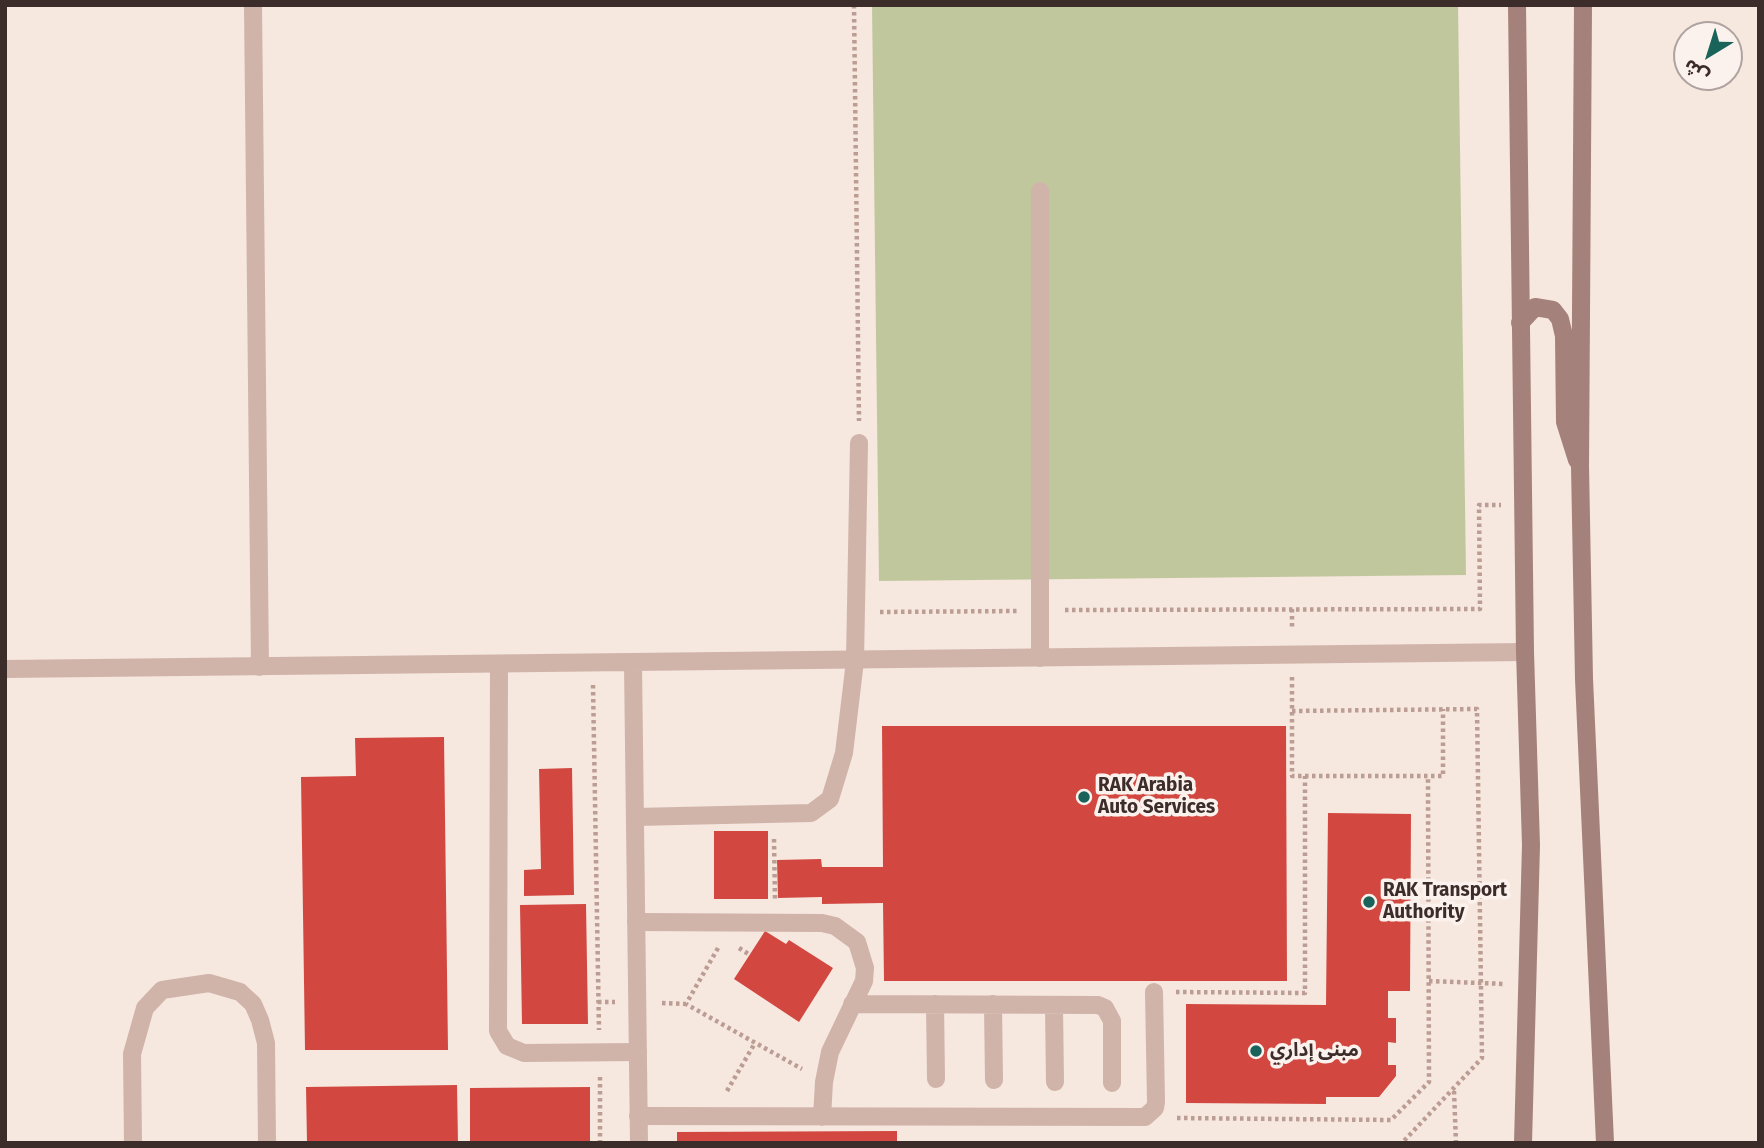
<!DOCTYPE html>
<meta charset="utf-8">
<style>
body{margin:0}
#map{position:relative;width:1764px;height:1148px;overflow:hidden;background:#f6e7df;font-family:"Fira Sans","Noto Sans Arabic",sans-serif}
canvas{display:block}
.frame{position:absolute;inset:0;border:7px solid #3c2c2a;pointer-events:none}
.north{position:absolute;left:1673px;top:21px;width:70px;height:70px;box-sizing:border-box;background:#fcf2ed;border:2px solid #afa39f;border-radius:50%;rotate:218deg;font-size:19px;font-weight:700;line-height:28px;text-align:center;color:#3c2c2a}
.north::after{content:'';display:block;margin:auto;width:24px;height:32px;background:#1a635a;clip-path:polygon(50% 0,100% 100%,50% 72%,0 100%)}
</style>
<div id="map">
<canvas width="1764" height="1148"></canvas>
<div class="frame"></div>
<div class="north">ش</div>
</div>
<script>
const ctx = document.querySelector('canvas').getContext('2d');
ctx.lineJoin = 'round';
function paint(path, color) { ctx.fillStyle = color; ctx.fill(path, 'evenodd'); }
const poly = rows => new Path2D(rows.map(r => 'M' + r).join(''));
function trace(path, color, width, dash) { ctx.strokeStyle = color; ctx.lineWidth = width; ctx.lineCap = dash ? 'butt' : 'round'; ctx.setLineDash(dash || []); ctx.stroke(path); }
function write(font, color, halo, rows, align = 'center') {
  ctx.font = font + ' "Fira Sans","Noto Sans Arabic",sans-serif'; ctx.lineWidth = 7; ctx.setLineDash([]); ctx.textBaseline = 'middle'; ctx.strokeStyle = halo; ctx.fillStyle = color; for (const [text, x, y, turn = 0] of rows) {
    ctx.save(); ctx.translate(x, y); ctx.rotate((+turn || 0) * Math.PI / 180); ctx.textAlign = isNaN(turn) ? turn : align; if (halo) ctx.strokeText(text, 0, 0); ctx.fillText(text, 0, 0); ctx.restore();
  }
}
paint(poly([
 [872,5,1458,5,1466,575,879,581]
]), '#c1c79d');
paint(poly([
 [882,726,1286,726,1287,981,884,981,883,903,822,904,822,897,778,898,777,860,821,859,822,867,883,867],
 [444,737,448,1050,305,1050,301,777,356,776,355,738],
 [572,768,574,895,524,896,524,870,541,869,539,769],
 [1328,813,1411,814,1410,991,1388,991,1388,1018,1396,1018,1396,1043,1388,1042,1388,1065,1396,1065,1396,1076,1379,1097,1326,1097,1326,1104,1186,1103,1186,1004,1326,1005],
 [714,831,768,831,768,899,714,899],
 [586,904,588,1024,522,1024,520,905],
 [765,931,786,944,789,940,833,968,799,1022,734,979],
 [457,1085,458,1143,307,1143,306,1087],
 [590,1087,590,1143,470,1143,470,1088],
 [897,1131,897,1143,677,1143,677,1132]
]), '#d24841');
trace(poly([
 [854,5,859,421],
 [1292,609,1292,630],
 [1065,610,1480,609,1479,505,1501,505],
 [880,612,1018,611],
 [1292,677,1292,776,1443,776,1443,709],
 [593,685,599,1030],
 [1292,711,1477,709,1482,1058,1402,1143],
 [774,839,775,900],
 [718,948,686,1004,802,1069],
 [739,948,750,955],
 [1429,981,1505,984],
 [1176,992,1305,993,1305,776],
 [598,1002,615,1002],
 [662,1003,686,1004],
 [600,1077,600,1143],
 [727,1091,755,1043],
 [1454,1091,1456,1143],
 [1177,1118,1391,1120,1429,1082,1428,776]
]), '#bc9d93', 4.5, [3.5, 3.5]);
trace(poly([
 [1040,191,1040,658],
 [499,665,498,1031,507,1046,524,1053,638,1052],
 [635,817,811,813,830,799,844,753,855,661,859,443],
 [636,922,822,923,835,926,857,942,865,968,864,981,830,1052,824,1082,822,1117],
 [852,1004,1098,1005,1105,1008,1112,1021,1112,1083],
 [935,1004,936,1079],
 [993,1004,994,1080],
 [1054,1005,1055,1082],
 [638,1116,1145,1117,1155,1108,1156,1102,1154,992],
 [133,1143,132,1054,145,1008,162,990,209,983,240,992,253,1004,260,1020,266,1043,267,1143]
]), '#d0b3a9', 18);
trace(poly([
 [253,5,260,667],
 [633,664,639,1143],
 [5,669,1525,652]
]), '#d0b3a9', 18);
trace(poly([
 [1517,5,1525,652,1531,845,1523,1143],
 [1583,5,1580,466,1584,679,1605,1143],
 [1520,323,1535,307,1553,310,1560,319,1564,336,1565,422,1577,460]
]), '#a4817a', 18);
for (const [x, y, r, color] of [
 [1084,797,7,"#1a635a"],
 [1369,902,7,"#1a635a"],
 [1256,1051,7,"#1a635a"]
]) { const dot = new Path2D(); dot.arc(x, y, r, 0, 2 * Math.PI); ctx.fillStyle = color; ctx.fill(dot); trace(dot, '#fcf2ed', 2.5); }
write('bold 19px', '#3c2c2a', '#fcf2ed', [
 ["RAK Arabia",1098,786],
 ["Auto Services",1098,808],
 ["RAK Transport",1383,891],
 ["Authority",1383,913],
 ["مبنى إداري",1270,1051]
], 'left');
</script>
